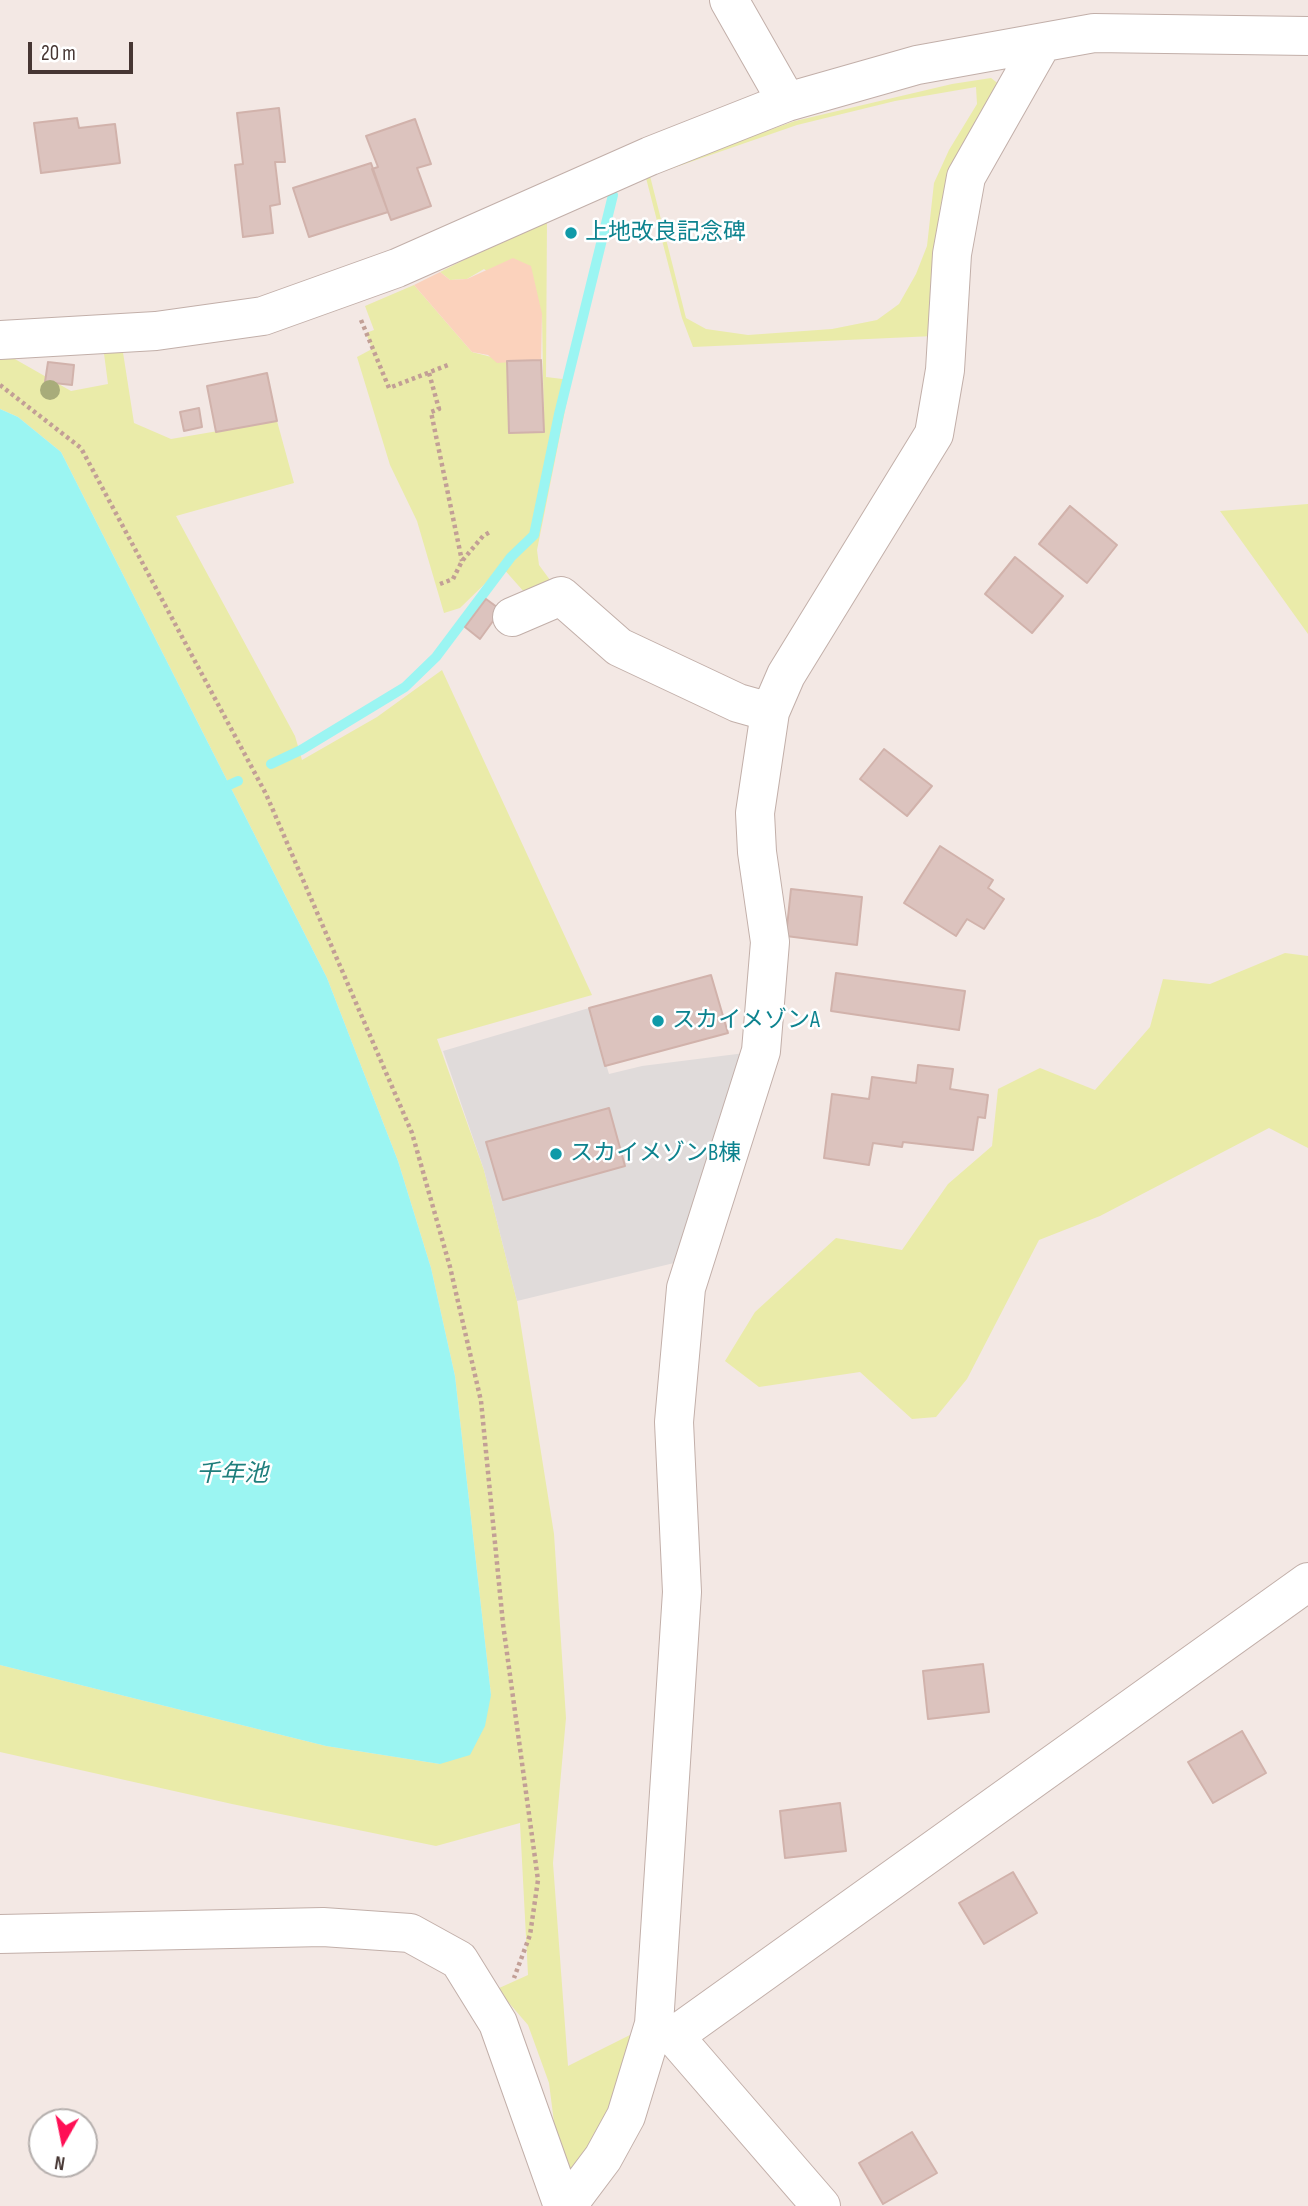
<!DOCTYPE html>
<meta charset="utf-8">
<style>
body{margin:0}
#map{position:relative;width:1308px;height:2206px;overflow:hidden;background:#f3e8e4;font-family:"Sofia Sans Condensed",sans-serif}
canvas{display:block}
.north{position:absolute;left:28px;top:2108px;width:70px;height:70px;box-sizing:border-box;background:#fff;border:2px solid #b5afad;border-radius:50%;rotate:189deg;font-size:19px;font-weight:700;line-height:28px;text-align:center;color:#463633}
.north::after{content:'';display:block;margin:auto;width:24px;height:32px;background:#ff0f55;clip-path:polygon(50% 0,100% 100%,50% 72%,0 100%)}
.scale{position:absolute;left:28px;top:42px;width:105px;height:32px;box-sizing:border-box;border:4px solid #463633;border-top:0;padding-left:9px;font-size:21px;line-height:24px;white-space:nowrap;color:#463633;-webkit-text-stroke:5px #fff;paint-order:stroke}
</style>
<div id="map">
<canvas width="1308" height="2206"></canvas>
<div class="north">N</div>
<div class="scale">20 m</div>
</div>
<script>
const ctx = document.querySelector('canvas').getContext('2d');
ctx.lineJoin = 'round';
function paint(path, color) { ctx.fillStyle = color; ctx.fill(path, 'evenodd'); }
const poly = rows => new Path2D(rows.map(r => 'M' + r).join(''));
function trace(path, color, width, dash) { ctx.strokeStyle = color; ctx.lineWidth = width; ctx.lineCap = dash ? 'butt' : 'round'; ctx.setLineDash(dash || []); ctx.stroke(path); }
function write(font, color, halo, rows, align = 'center') {
  ctx.font = font + ' "Sofia Sans Condensed","Noto Sans JP",sans-serif'; ctx.lineWidth = 5; ctx.setLineDash([]); ctx.textBaseline = 'middle'; ctx.strokeStyle = halo; ctx.fillStyle = color; for (const [text, x, y, turn = 0] of rows) {
    ctx.save(); ctx.translate(x, y); ctx.rotate((+turn || 0) * Math.PI / 180); ctx.textAlign = isNaN(turn) ? turn : align; if (halo) ctx.strokeText(text, 0, 0); ctx.fillText(text, 0, 0); ctx.restore();
  }
}
paint(poly([
 [991,78,1000,85,956,161,941,203,934,336,693,347,682,318,645,174,795,121,952,84],
 [976,87,977,104,949,150,934,183,927,246,916,274,899,304,877,320,832,329,748,335,706,329,686,318,650,176,797,125,895,101],
 [547,218,546,377,571,380,537,550,539,565,550,580,525,593,502,567,460,608,444,613,417,521,390,465,357,357,372,349,366,333,374,330,365,306,414,285,472,352,507,361,544,432,542,314,484,269,467,279,450,280,440,272],
 [103,346,122,346,134,423,171,439,277,421,294,483,176,516,295,736,302,760,377,717,442,670,592,995,437,1039,484,1170,517,1301,554,1534,566,1718,553,1863,568,2066,636,2032,613,2105,571,2186,562,2185,549,2083,528,2025,497,1989,528,1975,520,1823,436,1846,232,1804,0,1752,0,1665,326,1746,440,1764,491,1695,455,1376,431,1268,398,1161,327,978,61,452,18,417,0,409,0,354,6,354,71,391,108,384],
 [1308,504,1308,634,1220,511],
 [1285,953,1308,956,1308,1148,1269,1128,1100,1216,1039,1240,967,1379,936,1417,912,1419,860,1372,759,1387,725,1361,755,1312,836,1238,902,1250,948,1184,992,1146,998,1089,1040,1068,1095,1090,1150,1027,1163,979,1210,984]
]), '#eaeba9');
paint(poly([
 [513,258,531,266,542,314,541,360,497,363,488,355,472,352,414,285,440,272,450,280,467,279]
]), '#fbd2bc');
paint(poly([
 [589,1008,609,1074,642,1066,745,1053,674,1263,517,1301,484,1170,443,1051],
 [609,1108,625,1166,503,1200,487,1142]
]), '#e0dbda');
paint(poly([
 [0,409,18,417,61,452,327,978,398,1161,431,1268,455,1376,491,1695,485,1726,470,1755,440,1764,326,1746,0,1665]
]), '#9bf5f2');
trace(poly([
 [271,764,301,750,405,687,436,657,511,557,534,535,559,414,613,195],
 [229,785,238,781]
]), '#9bf5f2', 10);
const building = poly([
 [279,108,285,162,275,162,280,204,270,206,273,233,243,237,235,165,243,164,237,113,279,108],
 [77,118,79,128,115,124,120,163,41,173,34,123,77,118],
 [415,119,431,164,417,168,431,206,391,220,372,169,378,167,366,136,415,119],
 [371,163,388,212,309,237,293,188,371,163],
 [541,360,544,432,509,433,507,361,541,360],
 [48,362,74,365,72,385,45,382,48,362],
 [267,373,277,421,216,432,207,386,267,373],
 [199,408,202,427,184,431,180,412,199,408],
 [1070,506,1117,545,1087,583,1039,544,1070,506],
 [1015,557,1063,596,1032,633,985,594,1015,557],
 [486,599,501,610,480,639,465,627,486,599],
 [884,749,932,786,907,816,860,779,884,749],
 [940,846,993,880,988,888,1004,899,984,929,967,919,956,936,904,903,940,846],
 [791,889,862,897,857,945,786,936,791,889],
 [836,973,965,991,959,1030,831,1011,836,973],
 [711,975,728,1033,605,1066,589,1008,711,975],
 [918,1065,953,1069,950,1089,988,1095,985,1118,978,1117,973,1150,903,1142,902,1147,873,1143,869,1165,824,1158,832,1094,869,1099,872,1077,916,1083,918,1065],
 [609,1108,625,1166,503,1200,486,1142,609,1108],
 [983,1664,989,1712,928,1719,923,1671,983,1664],
 [1242,1731,1266,1773,1213,1803,1188,1762,1242,1731],
 [840,1803,846,1851,785,1858,780,1811,840,1803],
 [1013,1872,1037,1913,984,1944,959,1903,1013,1872],
 [912,2132,937,2173,883,2204,859,2163,912,2132]
]);
paint(building, '#dcc3be');
trace(building, '#d1b2ab', 2);
const minor = poly([
 [729,0,787,102],
 [0,340,156,331,263,316,397,268,650,156,787,102,917,65,1094,33,1308,36],
 [512,617,561,596,619,647,738,703,770,712],
 [0,1934,323,1927,410,1933,459,1960,498,2023,563,2206],
 [654,2024,674,2036,821,2206],
 [674,2036,1308,1582],
 [567,2206,603,2158,626,2116,654,2024,682,1592,674,1422,686,1288,761,1051,770,942,757,852,755,813,770,712,786,675,934,434,945,370,952,254,966,177,1042,43]
]);
trace(minor, '#c2afa9', 40);
trace(poly([
 [361,320,389,388,448,365],
 [429,373,439,409,431,412,462,561],
 [0,385,81,448,266,794,412,1133,450,1267,481,1401,503,1624,538,1880,530,1935,514,1978],
 [440,584,453,579,462,561,483,536,490,532]
]), '#c29f96', 4.5, [3.5, 3.5]);
trace(minor, '#fff', 38);
ctx.fillStyle = '#a8ac7a';
for (const [x, y] of [
 [50,390]
]) { ctx.beginPath(); ctx.arc(x, y, 10, 0, 2 * Math.PI); ctx.fill(); }
for (const [x, y, r, color] of [
 [571,233,7,"#0f9aa8"],
 [658,1021,7,"#0f9aa8"],
 [556,1154,7,"#0f9aa8"]
]) { const dot = new Path2D(); dot.arc(x, y, r, 0, 2 * Math.PI); ctx.fillStyle = color; ctx.fill(dot); trace(dot, '#fff', 2.5); }
write('23px', '#0d838f', '#fff', [
 ["上地改良記念碑",585,233],
 ["スカイメゾンA",672,1021],
 ["スカイメゾンB棟",570,1154]
], 'left');
write('italic 24px', '#1f7e7c', '#fff', [
 ["千年池",232,1475]
]);
</script>
